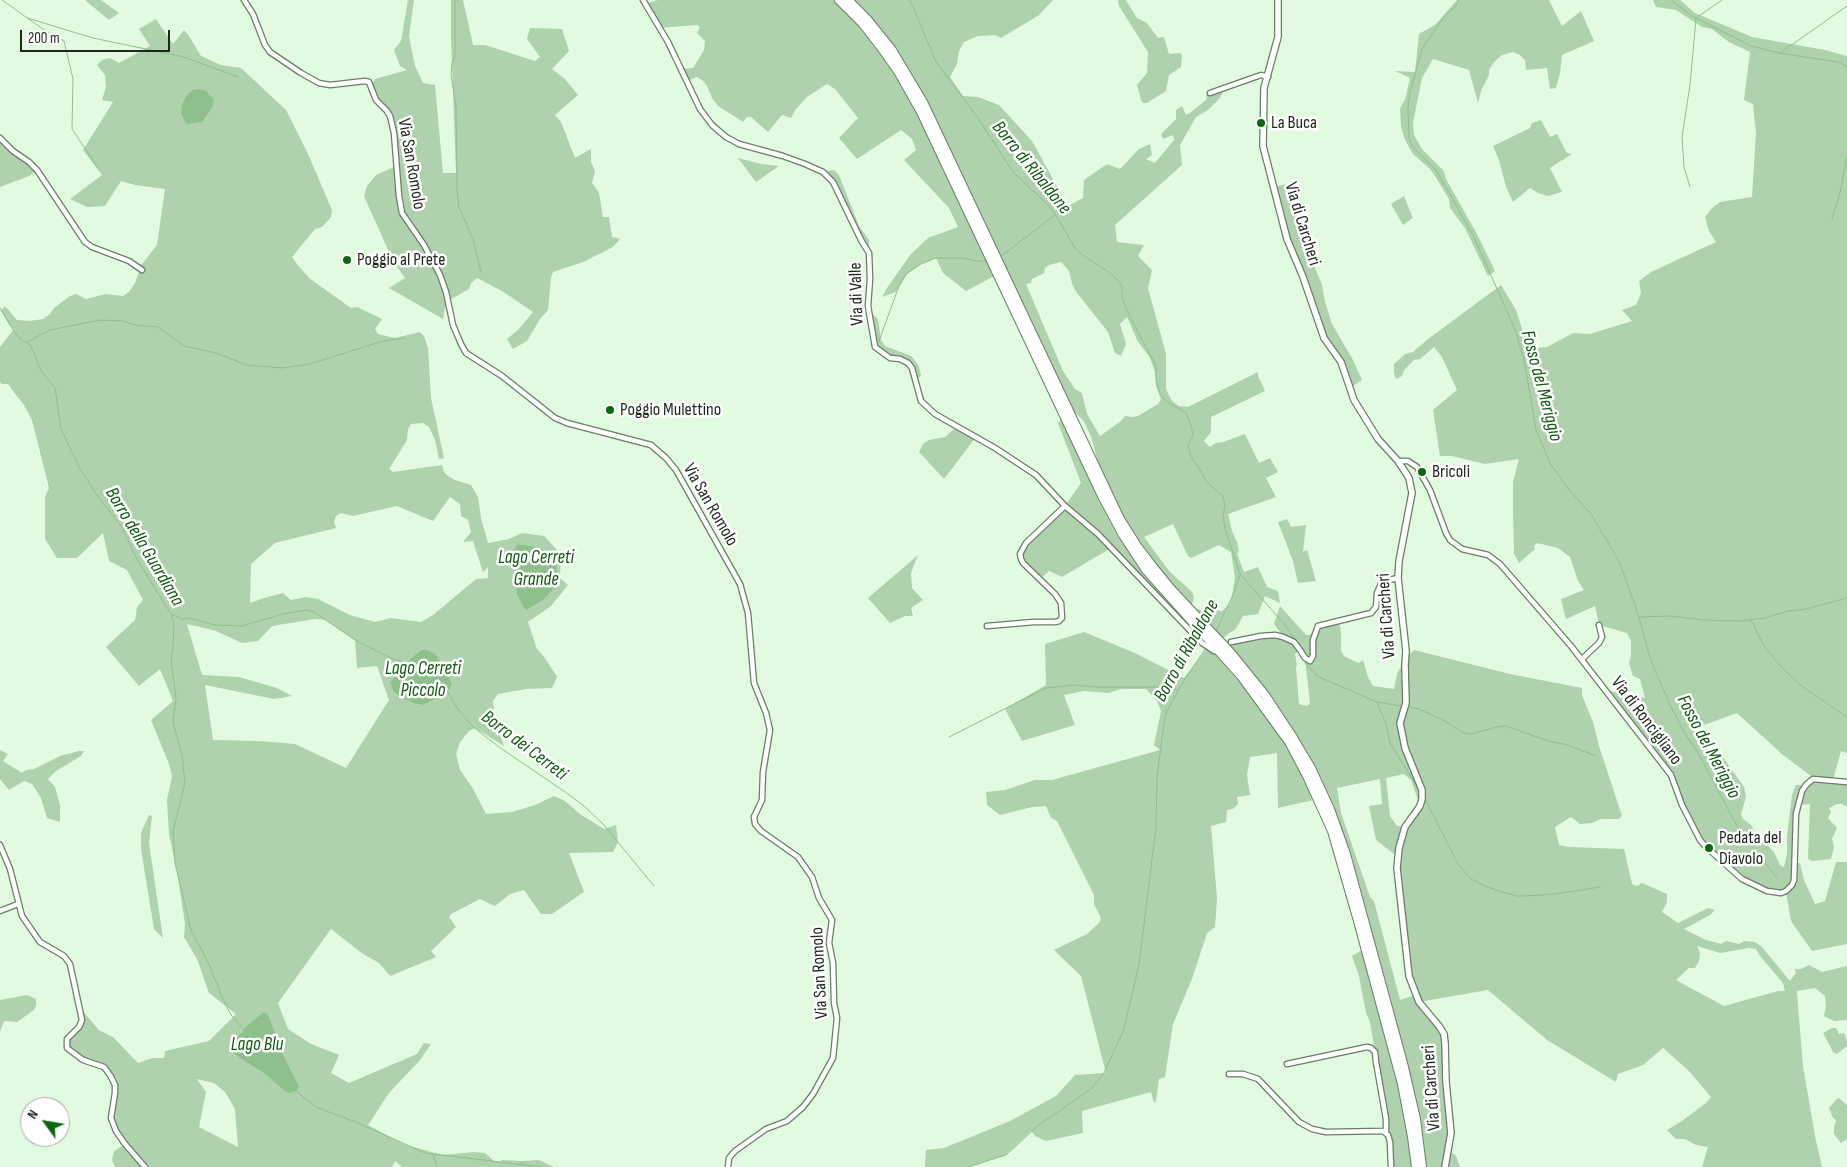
<!DOCTYPE html>
<style>
body{margin:0}
#map{position:relative;width:1847px;height:1167px;overflow:hidden;background:#e2fbe0;font-family:"Sofia Sans Condensed",sans-serif}
canvas{display:block}
.north{position:absolute;left:20px;top:1097px;width:50px;height:50px;box-sizing:border-box;background:#fff;border:1px solid #a5a9a5;border-radius:50%;rotate:302deg;font-size:14px;font-weight:700;line-height:20px;text-align:center;color:#1e271d}
.north::after{content:'';display:block;margin:auto;width:18px;height:22px;background:#0b6810;clip-path:polygon(50% 0,100% 100%,50% 72%,0 100%)}
.scale{position:absolute;left:20px;top:30px;width:150px;height:22px;box-sizing:border-box;border:2px solid #1e271d;border-top:0;padding-left:6px;font-size:15px;line-height:18px;white-space:nowrap;color:#1e271d;-webkit-text-stroke:4px #fff;paint-order:stroke}
</style>
<div id="map">
<canvas width="1847" height="1167"></canvas>
<div class="north">N</div>
<div class="scale">200 m</div>
</div>
<script>
const ctx = document.querySelector('canvas').getContext('2d');
ctx.lineJoin = 'round';
function paint(path, color) { ctx.fillStyle = color; ctx.fill(path, 'evenodd'); }
const poly = rows => new Path2D(rows.map(r => 'M' + r).join(''));
function trace(path, color, width, dash) { ctx.strokeStyle = color; ctx.lineWidth = width; ctx.lineCap = dash ? 'butt' : 'round'; ctx.setLineDash(dash || []); ctx.stroke(path); }
function write(font, color, halo, rows, align = 'center') {
  ctx.font = font + ' "Sofia Sans Condensed",sans-serif'; ctx.lineWidth = 5; ctx.setLineDash([]); ctx.textBaseline = 'middle'; ctx.strokeStyle = halo; ctx.fillStyle = color; for (const [text, x, y, turn = 0] of rows) {
    ctx.save(); ctx.translate(x, y); ctx.rotate((+turn || 0) * Math.PI / 180); ctx.textAlign = isNaN(turn) ? turn : align; if (halo) ctx.strokeText(text, 0, 0); ctx.fillText(text, 0, 0); ctx.restore();
  }
}
paint(poly([
 [85,0,101,0,119,13,109,20],
 [408,0,414,0,409,36,415,66,423,83,435,85,443,173,456,173,451,39,451,0,463,0,473,45,485,45,535,61,540,57,527,39,530,28,562,29,569,51,552,69,565,79,578,95,555,115,561,122,575,158,591,149,591,162,595,171,592,183,599,193,603,217,609,217,612,237,620,239,613,247,583,262,553,272,551,278,548,310,540,319,527,341,513,349,507,339,519,329,533,312,502,291,477,278,471,283,469,289,446,302,443,319,389,288,405,278,393,261,364,196,367,186,376,175,396,166,390,116,376,100,371,87,375,79,407,70,400,66,394,50,401,41],
 [658,0,839,0,899,73,998,274,966,291,943,273,936,258,921,264,907,274,896,292,882,297,887,288,910,255,928,238,958,227,949,208,904,160,916,150,912,139,901,130,857,159,839,138,858,118,835,89,827,84,807,97,796,109,791,118,782,115,768,132,751,117,747,117,743,122,718,106,712,98,707,86,703,81,697,77,687,81,681,69,693,68,704,50,705,41,697,33,700,27,697,25,658,28,645,4],
 [849,0,1053,0,1039,15,1001,38,995,35,978,36,964,42,959,51,957,64,950,77,963,96,978,97,999,105,1032,141,1068,206,1083,198,1084,180,1107,164,1120,169,1139,149,1150,144,1152,155,1146,159,1155,163,1174,140,1173,135,1163,139,1161,134,1176,119,1176,110,1182,106,1186,115,1190,113,1207,99,1206,95,1221,89,1222,94,1220,98,1208,110,1196,117,1180,145,1182,165,1115,225,1117,242,1144,245,1138,256,1152,270,1148,288,1166,354,1166,389,1172,401,1179,406,1188,407,1258,372,1258,376,1265,391,1211,417,1211,432,1204,441,1210,447,1216,443,1223,442,1245,434,1259,463,1270,458,1278,472,1266,478,1276,497,1228,514,1232,531,1237,542,1239,551,1237,554,1244,572,1258,567,1267,587,1278,591,1280,603,1265,596,1258,614,1243,616,1235,630,1229,633,1220,641,1194,613,1198,609,1203,611,1207,610,1216,600,1216,607,1219,611,1222,611,1229,605,1232,597,1235,577,1231,552,1219,545,1191,558,1188,556,1173,524,1144,537,1169,571,1192,592,1194,597,1191,609,1137,546,1098,471,1099,466,1091,436,1083,420,1065,403,934,124],
 [1061,262,1069,271,1072,284,1077,293,1108,332,1115,353,1121,356,1126,344,1120,324,1127,317,1137,340,1150,358,1155,372,1156,386,1161,399,1158,404,1138,416,1133,417,1125,416,1121,421,1100,436,1087,414,1082,393,1075,389,1063,371,1026,284,1031,283,1032,279,1044,273,1045,268,1049,265],
 [1118,0,1126,0,1137,18,1147,23,1158,38,1164,37,1169,54,1180,53,1182,55,1181,67,1169,75,1166,91,1147,103,1143,103,1141,100,1137,85,1147,73,1148,52,1119,6],
 [1457,0,1549,0,1562,26,1581,11,1594,41,1562,55,1560,73,1556,88,1550,89,1547,68,1526,70,1525,60,1520,55,1513,52,1502,55,1494,62,1489,70,1489,75,1481,91,1478,103,1469,70,1433,59,1422,78,1413,123,1414,135,1422,149,1443,170,1447,181,1477,234,1495,271,1488,276,1465,228,1450,208,1449,199,1435,176,1430,169,1413,154,1405,140,1401,127,1400,108,1405,100,1410,78,1395,71,1415,72,1419,34,1436,24],
 [1653,0,1680,0,1695,13,1752,37,1825,50,1847,56,1847,753,1841,751,1833,780,1847,782,1847,807,1842,804,1837,804,1829,808,1831,812,1828,818,1837,828,1832,839,1834,847,1831,859,1813,861,1809,860,1808,857,1810,804,1798,805,1794,864,1800,863,1804,880,1815,904,1825,901,1836,862,1847,862,1847,944,1812,951,1791,921,1786,892,1781,893,1750,884,1706,847,1696,832,1671,775,1604,690,1645,698,1640,679,1633,676,1629,663,1631,655,1631,641,1627,633,1599,625,1595,606,1566,619,1561,599,1584,590,1578,581,1570,557,1558,548,1537,543,1534,546,1535,549,1519,563,1514,554,1513,512,1513,482,1519,459,1485,464,1452,456,1440,456,1433,410,1457,390,1442,357,1434,347,1420,359,1414,360,1404,370,1402,376,1396,379,1394,373,1394,364,1405,354,1413,352,1428,339,1501,285,1516,310,1523,332,1535,348,1547,347,1573,333,1590,334,1632,321,1622,310,1636,305,1641,293,1639,281,1651,272,1716,242,1709,231,1705,217,1712,208,1720,202,1752,197,1756,133,1753,104,1744,100,1750,52,1729,42,1712,29,1702,27,1676,10,1656,7],
 [1737,713,1783,755,1815,779,1806,785,1796,785,1792,795,1787,836,1787,854,1784,867,1780,865,1774,852,1766,844,1758,841,1752,826,1743,819,1741,814,1746,797,1744,787,1701,726],
 [156,19,173,44,184,30,189,36,201,56,221,65,241,68,286,110,308,154,332,210,331,217,322,227,315,229,292,257,297,264,309,278,351,308,357,307,382,319,375,329,378,334,395,338,420,332,424,336,428,348,431,398,444,458,439,459,435,440,429,427,423,423,411,424,408,429,407,440,389,469,393,472,442,465,444,472,448,476,455,480,471,485,478,497,481,518,488,543,509,539,522,533,544,536,559,552,561,557,560,578,568,585,551,606,528,622,537,649,545,658,557,677,552,688,526,689,498,694,493,701,495,721,504,746,475,728,469,731,460,742,456,754,460,770,472,787,486,814,512,812,535,805,554,796,565,801,580,814,604,829,616,825,618,842,613,852,569,853,584,892,552,914,541,914,524,890,510,894,495,906,480,899,451,914,449,917,456,927,431,951,436,957,390,976,379,963,363,954,331,929,278,1003,288,1029,311,1044,339,1055,331,1073,349,1083,417,1054,424,1043,431,1044,420,1060,389,1093,368,1125,403,1144,442,1155,475,1152,485,1153,494,1161,500,1162,502,1160,522,1161,539,1160,554,1167,402,1167,395,1161,392,1167,115,1167,112,1160,114,1151,125,1144,111,1118,115,1085,104,1067,83,1060,66,1044,82,1020,80,1008,99,1030,113,1037,138,1063,152,1058,164,1058,165,1051,209,1041,236,1014,209,993,197,959,184,937,185,924,178,877,169,834,167,800,172,776,169,764,151,720,173,701,160,669,139,686,106,647,135,620,137,607,143,600,127,570,109,561,103,533,77,558,57,558,45,539,45,497,49,488,32,420,24,405,13,391,8,384,2,384,0,382,0,347,14,329,10,326,1,311,5,306,17,320,30,321,43,319,50,314,54,308,70,296,76,294,86,299,106,294,123,296,129,292,135,283,142,264,157,245,165,189,135,185,121,181,105,206,87,207,70,199,102,175,83,150,113,102,102,100,106,87,105,75,97,65,102,60,110,58,119,63,150,46,139,29],
 [450,497,460,504,461,516,468,520,471,532,463,542,473,541,483,572,488,567,488,578,476,579,433,615,421,622,391,618,375,622,350,615,318,599,306,597,291,600,283,593,264,598,250,603,251,564,275,543,336,528,334,522,336,516,341,513,353,516,397,506,433,521],
 [517,544,538,547,549,553,553,590,542,601,529,609],
 [315,619,326,620,355,640,357,668,377,666,389,700,346,768,295,744,260,741,213,740,205,685,274,699,292,696,277,688,239,677,202,675,187,624,216,631,242,643,258,641,272,626],
 [425,649,434,654,448,674,452,684,441,697,423,705,415,704,399,696,390,682,411,658,421,650],
 [275,1033,276,1040,299,1086,282,1089,265,1074,231,1051],
 [197,1079,214,1083,225,1092,235,1109,238,1147,199,1127,206,1092],
 [1541,120,1550,137,1557,134,1567,153,1572,154,1550,168,1562,192,1548,196,1538,193,1530,188,1513,202,1506,187,1499,160,1493,146,1530,128,1532,123],
 [0,138,37,170,29,176,0,187],
 [738,158,761,164,779,166,756,182],
 [834,170,839,175,859,226,869,240,869,253,833,182,823,172],
 [1286,184,1295,198,1290,203,1299,217,1295,222,1312,250,1311,258,1322,285,1325,302,1332,324,1353,360,1362,380,1350,388,1341,362,1324,338,1287,239,1274,187],
 [1404,196,1413,218,1403,225,1391,204],
 [869,315,873,315,878,319,881,340,885,346,911,356,916,362,919,367,921,376,915,380,908,363,890,358,877,350],
 [1064,416,1102,496,1181,608,1175,613,1111,548,1062,577,1049,571,1039,580,1021,559,1022,549,1065,506,1081,483,1058,423],
 [956,427,976,437,944,479,919,452,923,444,929,440,945,437],
 [1287,519,1291,527,1306,525,1303,552,1307,550,1316,581,1298,583,1293,561,1278,522],
 [918,555,911,573,912,588,923,600,911,608,913,616,905,616,890,623,868,598],
 [1280,606,1306,635,1310,635,1318,626,1337,621,1340,625,1341,633,1341,651,1344,656,1354,661,1359,663,1363,660,1368,677,1373,686,1394,689,1397,674,1405,659,1414,650,1510,674,1582,688,1582,695,1593,722,1599,746,1622,816,1619,819,1601,819,1592,823,1580,824,1571,817,1555,827,1559,845,1569,847,1624,849,1632,884,1637,886,1642,883,1667,894,1667,902,1662,912,1678,923,1708,908,1715,910,1710,915,1684,929,1706,940,1721,944,1726,941,1739,944,1744,941,1755,942,1762,947,1790,981,1796,973,1795,969,1801,969,1809,965,1822,972,1847,966,1847,1020,1834,1021,1824,1016,1826,1006,1825,996,1815,988,1797,991,1797,993,1803,1066,1815,1136,1822,1167,1702,1167,1708,1147,1696,1145,1685,1139,1676,1139,1667,1130,1682,1121,1706,1103,1711,1097,1688,1070,1663,1048,1643,1065,1618,1074,1616,1082,1547,1040,1488,990,1419,1002,1444,1034,1449,1150,1456,1156,1460,1167,1422,1167,1346,854,1292,736,1224,646,1246,638,1283,636,1274,624],
 [1300,650,1305,658,1310,703,1307,706,1299,704,1296,668,1297,665,1295,654],
 [1404,774,1411,780,1420,806,1405,827,1397,826,1390,816,1386,778],
 [1380,779,1382,804,1369,806,1376,840,1398,857,1413,989,1415,995,1400,1000,1374,901,1370,897,1341,813,1337,788],
 [1697,946,1720,953,1749,948,1756,949,1760,956,1783,983,1785,991,1778,991,1724,1006,1676,980,1689,968,1695,968,1699,961,1700,953],
 [1084,632,1135,653,1184,678,1212,642,1271,715,1318,799,1278,808,1277,753,1250,757,1247,775,1250,795,1237,797,1238,804,1233,809,1227,810,1226,822,1211,826,1217,898,1215,927,1207,933,1192,979,1173,1024,1165,1077,1159,1079,1156,1101,1154,1103,1151,1092,1082,1111,1083,1133,1046,1141,1035,1136,1031,1131,1006,1155,968,1167,925,1167,926,1150,944,1148,1010,1121,1056,1096,1075,1075,1106,1073,1081,976,1054,950,1087,934,1099,923,1101,918,1094,904,1094,895,1057,821,1051,818,1046,806,1032,807,1000,815,987,805,986,792,1005,790,1035,780,1052,780,1160,750,1154,745,1161,711,1157,701,1146,689,1121,689,1108,693,1084,691,1064,695,1075,725,1022,741,1005,709,1046,685,1045,644],
 [0,750,8,754,3,761,22,773,26,770,34,769,60,756,79,751,84,751,81,756,56,771,48,779,55,787,60,805,60,822,47,818,41,798,32,784,24,781,9,790,0,779],
 [149,815,152,816,149,843,163,938,154,929,141,849,141,833],
 [1366,948,1391,1041,1416,1167,1391,1167,1390,1142,1370,1022,1366,1013,1359,976,1352,956],
 [27,995,36,999,36,1005,34,1010,17,1022,4,1021,0,1032,0,1000],
 [1832,1028,1836,1028,1839,1034,1844,1033,1847,1041,1847,1046,1837,1054,1833,1052,1823,1033],
 [1839,1098,1847,1105,1847,1139,1841,1143,1834,1134,1834,1127,1836,1120,1833,1118,1829,1108,1837,1099]
]), '#afd1ad');
paint(poly([
 [200,89,206,91,214,100,212,107,202,122,187,124,185,122,181,113,182,104,187,95,193,90],
 [517,544,538,547,549,553,556,562,557,572,553,590,542,601,527,610,524,608,517,594,514,552],
 [425,649,435,654,448,674,452,684,450,688,441,697,423,705,415,704,399,696,394,692,390,682,411,658,421,650],
 [264,1012,268,1015,275,1033,276,1040,299,1086,296,1091,289,1093,282,1089,265,1074,231,1052,230,1047,247,1026]
]), '#8dc08a');
trace(poly([
 [2,0,47,32,64,41,73,79,72,129,98,168],
 [455,0,455,55,452,63,451,75,456,106,457,190,459,207,473,239,481,272],
 [910,0,936,62,978,118,1009,166,1016,175,1047,204,1055,214,1075,248,1084,256,1106,270,1117,279,1122,286,1122,298,1130,317,1156,366,1156,379,1160,394,1166,401,1186,413,1191,425,1193,435,1188,445,1190,454,1207,482,1223,496,1225,505,1223,516,1225,529,1240,574,1286,626,1298,645],
 [1459,0,1455,7,1446,14,1422,49,1410,92,1408,108,1409,137,1412,146,1436,170,1473,235,1510,318,1517,335,1525,365,1536,430,1550,463,1570,491,1591,514,1616,556,1622,569,1639,617,1650,658,1670,705,1683,730,1700,756,1739,830,1777,878],
 [1671,0,1692,16,1751,46,1779,53,1838,62,1847,67],
 [27,18,93,38,184,57,238,77],
 [1696,18,1722,0],
 [1780,53,1847,6],
 [1690,187,1684,167,1682,137,1690,85,1696,19],
 [1832,219,1840,193,1847,157],
 [1000,256,1008,251,1055,215],
 [0,308,16,335,31,346,41,371,55,388,61,429,79,467,99,498,121,526,138,561,171,614,174,623,173,649,171,659,176,698,173,722,182,755,185,783,173,831,175,863,191,930,208,962,222,997,231,1015,245,1031],
 [879,341,899,286,906,274,921,264,936,258,962,258,976,261,988,261],
 [27,342,50,330,100,320,123,321,136,325,158,327,184,346,216,353,247,365,282,368,310,364,383,341,405,338],
 [171,614,182,619,190,618,215,625,242,626,283,614,307,610,314,612,355,640,393,659,409,663],
 [1639,617,1670,616,1703,620,1740,621,1765,618,1788,611,1806,609,1847,598],
 [1751,620,1764,646,1784,670,1803,687,1847,717],
 [1216,631,1232,597,1240,575],
 [1301,656,1309,668,1319,677,1377,702,1401,706],
 [447,691,458,709,472,726,499,747,568,794,584,806,603,824,654,886],
 [1377,702,1386,724,1390,743,1418,788],
 [1410,707,1419,709,1441,719,1464,733,1472,734,1496,727,1506,726,1548,741,1568,745,1596,756],
 [949,737,1046,688,1075,685,1094,687,1157,687,1178,690],
 [1425,799,1458,864,1471,879,1487,887,1516,896,1525,896,1555,894,1600,887],
 [296,1091,316,1107,358,1123,425,1153,542,1167],
 [433,1155,437,1167],
 [968,1167,1006,1155,1040,1124,1091,1089,1104,1073,1114,1051,1123,1032,1139,965,1156,827,1157,777,1164,723,1167,711,1183,682,1206,648]
]), '#8dc08a', 1);
const street = poly([
 [244,0,253,14,265,45,270,52,301,73,319,83,330,85,365,81,369,82,376,100,387,111,390,116,394,133,399,196,402,213,424,245,440,275,446,292,453,325,461,344,466,353,502,376,555,418,567,423,651,445,666,458,676,470,740,584,748,613,754,683,766,713,770,730,763,772,762,800,754,817,755,824,761,831,798,857,812,877,819,898,832,920,829,943,833,963,834,1003,837,1018,833,1058,813,1094,803,1107,787,1121,766,1129,735,1151,729,1158,728,1167],
 [643,0,668,42,700,109,712,125,726,137,739,144,783,156,805,164,823,172,833,182,861,240,869,253,870,279,868,306,875,347,890,358,900,359,908,363,912,368,921,401,935,414,995,448,1036,475,1065,506,1098,534,1202,643,1214,651],
 [1210,93,1261,75,1268,77],
 [0,138,13,151,29,162,37,170,85,242,92,247,129,261,142,270],
 [1398,461,1408,461,1417,467,1430,490,1446,533,1450,540,1462,549,1488,555,1500,564,1571,646,1671,775,1682,805,1700,840,1706,847,1742,879,1767,891,1781,893,1786,891,1792,885,1794,880,1796,814,1802,791,1806,785,1813,779,1847,782],
 [987,626,1034,622,1055,622,1059,621,1062,618,1061,603,1055,594,1023,563,1021,559,1020,554,1026,543,1065,506],
 [1231,642,1261,636,1275,635,1283,637,1294,642,1300,650,1305,658,1310,661,1313,656,1313,640,1318,626,1371,613,1376,607,1377,593,1381,584,1389,580,1398,578],
 [1582,659,1599,643,1602,637,1599,625],
 [0,845,10,869,22,916,40,942,64,956,70,964,82,1020,79,1027,67,1039,67,1048,83,1060,104,1067,110,1075,115,1085,115,1093,111,1118,116,1131,125,1144,145,1167],
 [0,911,18,904],
 [1287,1064,1367,1047,1371,1048,1375,1052,1376,1062,1386,1119,1386,1132],
 [1229,1074,1243,1074,1258,1079,1299,1122,1312,1129,1326,1132,1383,1131,1388,1135,1390,1142,1391,1167]
]);
const secondary = poly([
 [1278,0,1278,37,1264,88,1263,146,1287,239,1303,277,1324,338,1341,362,1354,400,1378,439,1398,461,1409,478,1412,493,1399,561,1398,578,1406,651,1405,665,1406,703,1400,723,1405,748,1422,790,1422,799,1420,806,1405,827,1399,848,1397,868,1409,976,1419,1002,1439,1026,1444,1034,1445,1043,1446,1082,1451,1133,1445,1167]
]);
const highway = poly([
 [839,0,863,24,883,50,899,73,921,112,1102,496,1123,535,1146,570,1241,676,1289,742,1308,778,1332,831,1358,921,1402,1084,1412,1137,1416,1167],
 [848,0,867,19,892,50,923,102,1120,519,1137,546,1153,567,1171,589,1231,653,1265,695,1292,736,1311,768,1330,809,1346,854,1403,1063,1416,1119,1422,1167]
]);
trace(street, '#687e66', 7);
trace(secondary, '#687e66', 8);
trace(highway, '#687e66', 10);
trace(street, '#fff', 4.5);
trace(secondary, '#fff', 5.5);
trace(highway, '#fff', 8);
for (const [x, y, r, color] of [
 [1261,123,5,"#0b6810"],
 [347,260,5,"#0b6810"],
 [610,410,5,"#0b6810"],
 [1422,472,5,"#0b6810"],
 [1709,848,5,"#0b6810"]
]) { const dot = new Path2D(); dot.arc(x, y, r, 0, 2 * Math.PI); ctx.fillStyle = color; ctx.fill(dot); trace(dot, '#fff', 2); }
write('18px', '#1e271d', '#fff', [
 ["La Buca",1271,123],
 ["Poggio al Prete",357,260],
 ["Poggio Mulettino",620,410],
 ["Bricoli",1432,472],
 ["Pedata del",1719,838],
 ["Diavolo",1719,859]
], 'left');
write('18px', '#1e271d', '#fff', [
 ["Via San Romolo",411,164,80],
 ["Via di Carcheri",1302,224,73],
 ["Via di Valle",857,294,-92],
 ["Via San Romolo",710,505,60],
 ["Via di Carcheri",1387,616,-94],
 ["Via di Roncigliano",1646,721,53],
 ["Via San Romolo",820,973,-93],
 ["Via di Carcheri",1432,1088,-94]
]);
write('italic 19px', '#115913', '#fff', [
 ["Borro di Ribaldone",1031,168,51],
 ["Fosso del Meriggio",1541,386,75],
 ["Borro della Guardiana",144,547,59],
 ["Lago Cerreti",536,558],
 ["Grande",536,580],
 ["Borro di Ribaldone",1187,651,-61],
 ["Lago Cerreti",423,669],
 ["Piccolo",423,691],
 ["Borro dei Cerreti",524,746,37],
 ["Fosso del Meriggio",1708,747,62],
 ["Lago Blu",257,1045]
]);
</script>
